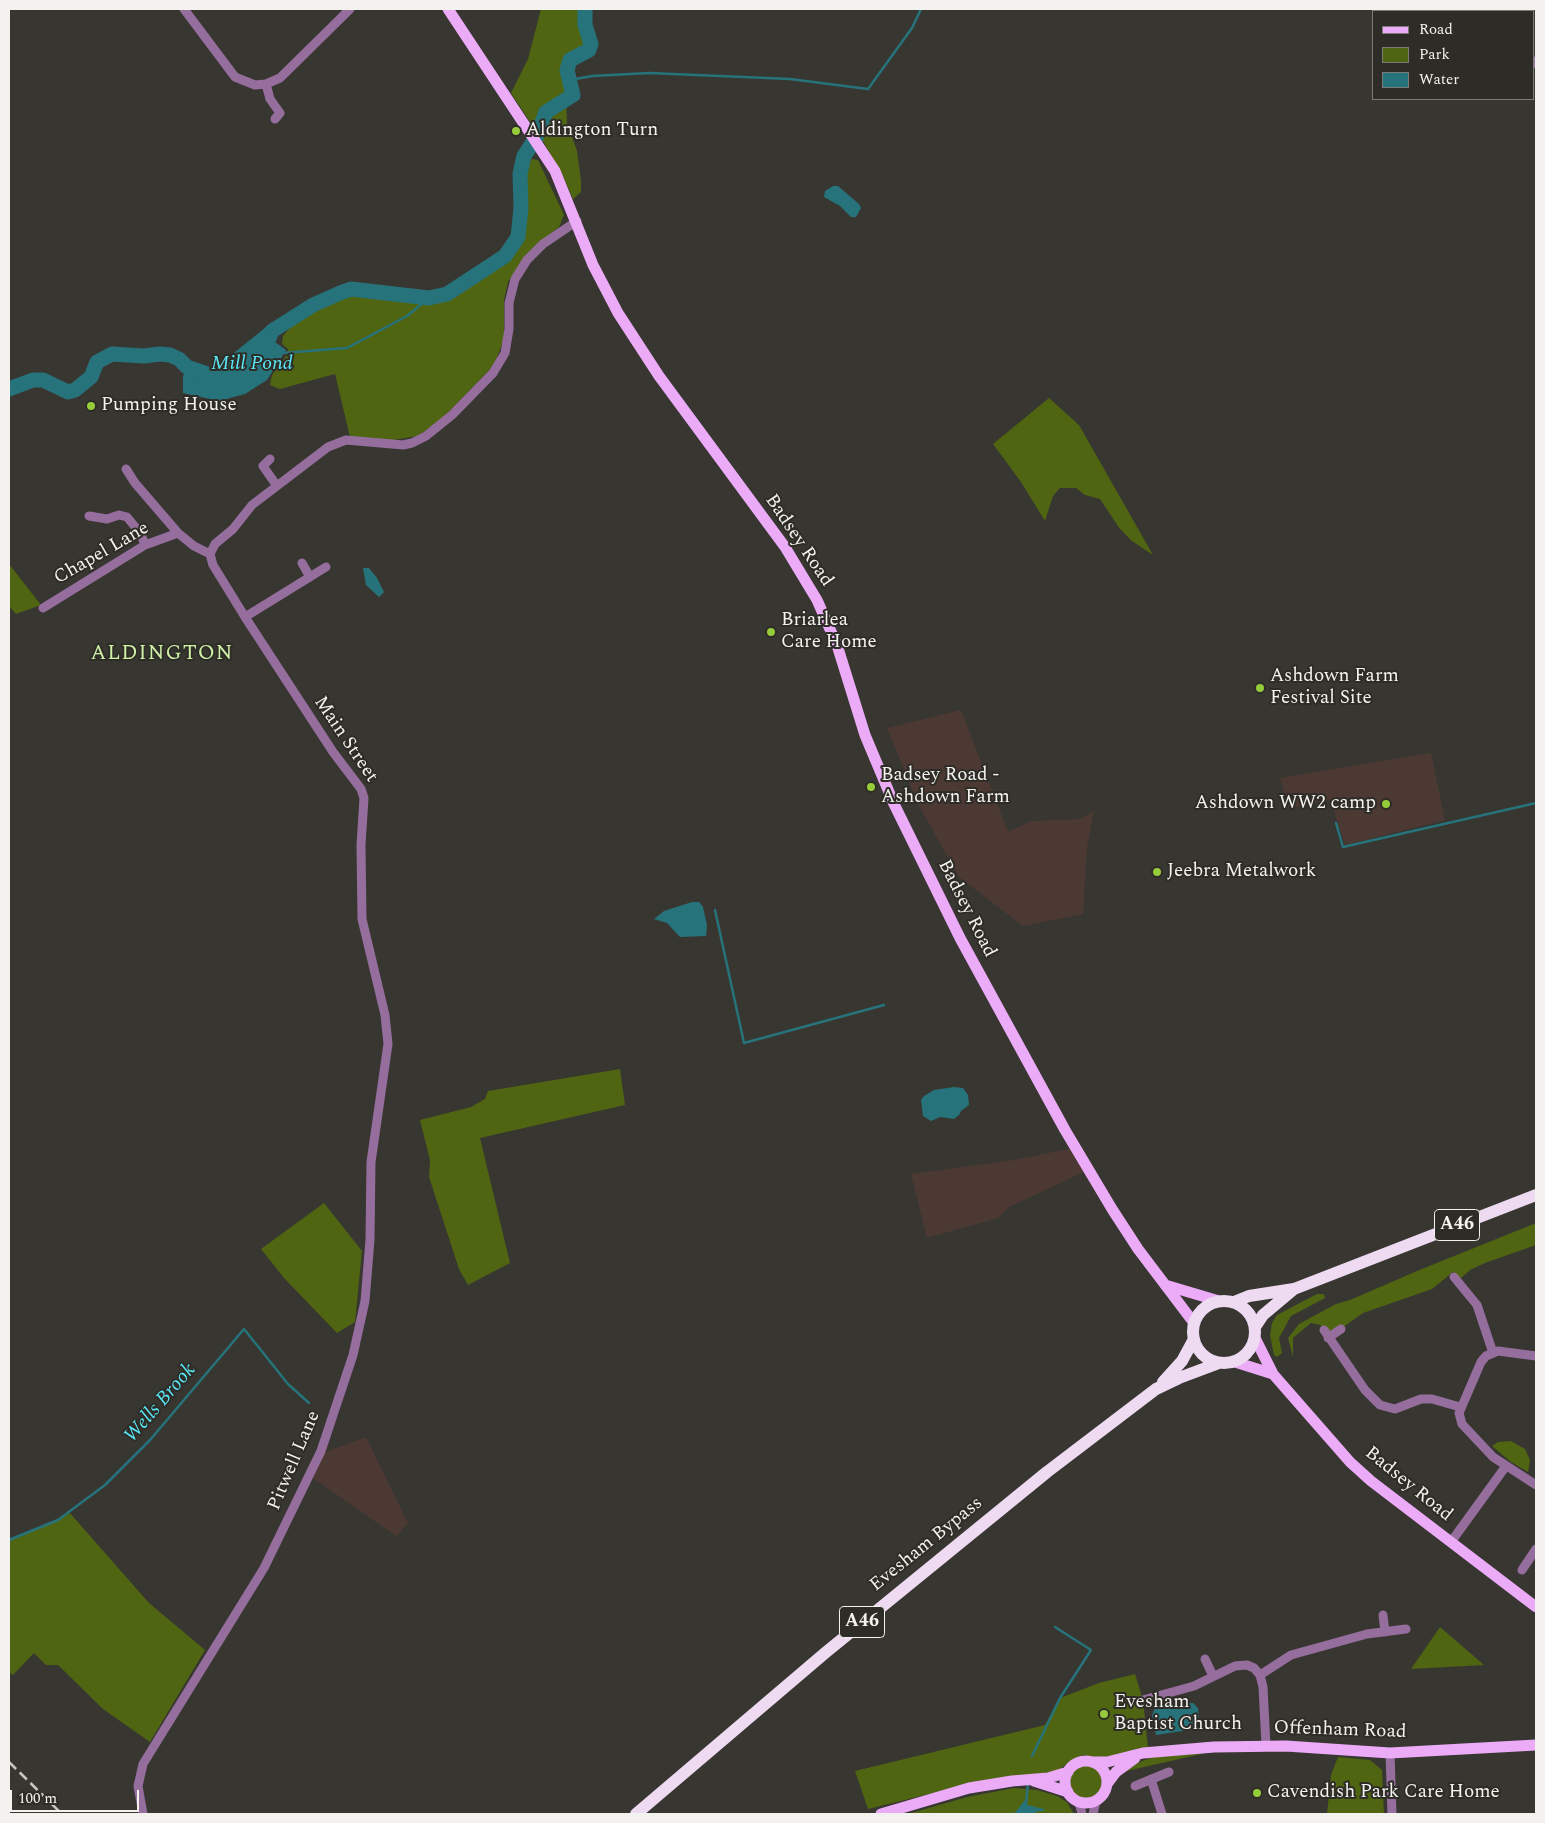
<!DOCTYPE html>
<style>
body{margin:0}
#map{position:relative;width:1545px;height:1823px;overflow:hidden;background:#383631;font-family:Spectral,serif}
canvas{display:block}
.frame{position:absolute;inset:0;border:10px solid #f3f2ee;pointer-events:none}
.legend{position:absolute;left:1372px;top:10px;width:162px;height:90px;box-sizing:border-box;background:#2e2c27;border:1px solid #7d7b77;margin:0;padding:6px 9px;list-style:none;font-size:15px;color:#f3f2ee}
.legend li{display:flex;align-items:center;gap:10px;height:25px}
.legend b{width:25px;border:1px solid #7d7b77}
.scale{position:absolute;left:10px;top:1790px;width:129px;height:22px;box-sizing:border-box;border:2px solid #f3f2ee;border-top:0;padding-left:6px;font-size:15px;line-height:18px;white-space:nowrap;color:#f3f2ee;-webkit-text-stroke:4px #2e2c27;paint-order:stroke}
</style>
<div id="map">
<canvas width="1545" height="1823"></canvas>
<div class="frame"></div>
<ul class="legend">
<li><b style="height:6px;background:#ebabf7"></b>Road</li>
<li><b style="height:14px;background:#4f6512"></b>Park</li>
<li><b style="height:14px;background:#27737b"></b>Water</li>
</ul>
<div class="scale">100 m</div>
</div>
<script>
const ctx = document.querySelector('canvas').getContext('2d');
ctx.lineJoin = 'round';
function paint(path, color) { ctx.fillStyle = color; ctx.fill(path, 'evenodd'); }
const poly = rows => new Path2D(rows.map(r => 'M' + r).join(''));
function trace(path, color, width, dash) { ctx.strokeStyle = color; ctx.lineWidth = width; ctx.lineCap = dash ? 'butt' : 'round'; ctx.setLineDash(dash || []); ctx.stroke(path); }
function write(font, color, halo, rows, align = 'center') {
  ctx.font = font + ' Spectral,serif'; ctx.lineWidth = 4; ctx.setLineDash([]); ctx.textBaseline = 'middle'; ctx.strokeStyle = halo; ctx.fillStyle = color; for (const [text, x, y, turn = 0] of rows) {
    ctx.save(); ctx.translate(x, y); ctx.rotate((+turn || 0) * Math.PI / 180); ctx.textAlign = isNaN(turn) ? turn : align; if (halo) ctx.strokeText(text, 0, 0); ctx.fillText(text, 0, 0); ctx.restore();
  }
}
paint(poly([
 [961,710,1008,832,1031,821,1080,819,1094,811,1087,848,1083,914,1023,926,959,877,919,806,887,728],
 [1431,753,1445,820,1345,845,1330,799,1289,809,1280,778],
 [1073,1148,1086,1171,1009,1207,998,1218,927,1238,911,1174,1014,1160],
 [366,1437,408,1523,396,1536,313,1478,323,1453]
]), '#4c3933');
paint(poly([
 [541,9,585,9,585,25,591,44,589,50,570,60,567,70,573,95,566,101,567,123,577,151,581,181,581,192,573,199,562,174,544,143,511,93,528,59],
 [532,159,538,160,564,215,559,227,537,245,520,264,508,282,504,300,504,339,494,365,439,422,417,436,388,441,350,437,335,374,280,389,270,385,272,375,287,355,288,349,282,344,283,336,292,325,315,311,352,296,375,299,398,295,429,298,447,294,505,256,518,237,521,208,520,174],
 [1049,398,1079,425,1153,555,1132,541,1120,529,1100,499,1085,495,1076,488,1060,488,1053,496,1045,521,1021,482,993,444],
 [9,564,41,605,16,614,9,606],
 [620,1069,625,1105,480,1138,510,1263,468,1285,459,1269,429,1177,430,1160,420,1120,471,1107,485,1099,488,1091],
 [324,1203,362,1251,355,1322,337,1333,284,1278,261,1249],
 [1536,1223,1536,1245,1485,1263,1470,1270,1460,1279,1453,1272,1432,1289,1363,1313,1342,1328,1329,1333,1320,1325,1311,1323,1293,1338,1293,1357,1288,1338,1299,1324,1336,1304,1350,1300,1417,1271],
 [1317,1294,1324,1294,1325,1298,1291,1316,1279,1338,1282,1353,1277,1357,1274,1355,1270,1335,1272,1323,1277,1315],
 [1511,1441,1525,1449,1530,1460,1528,1472,1511,1462,1492,1446,1498,1442],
 [69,1512,149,1603,205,1650,150,1742,103,1709,58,1665,46,1665,34,1653,13,1675,9,1672,9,1540,58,1520],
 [1440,1627,1484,1665,1411,1669],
 [1135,1674,1143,1700,1148,1748,1100,1758,1083,1755,1072,1760,1057,1771,962,1786,868,1809,855,1771,1045,1725,1060,1698,1099,1683],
 [1210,1752,1122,1772,1137,1763,1153,1757],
 [1338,1757,1370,1760,1382,1770,1384,1814,1327,1814,1331,1775],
 '1070 1782a16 16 0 1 1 32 0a16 16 0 1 1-32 0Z',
 [1014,1788,1037,1790,1057,1796,1067,1802,1074,1814,908,1814,967,1797]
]), '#4f6512');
paint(poly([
 [833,186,838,186,859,204,861,208,856,217,851,217,840,206,824,197,825,191],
 [266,327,277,335,275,342,286,350,267,380,245,394,219,401,183,393,183,376,187,367,193,363,201,369,213,367,224,361],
 [363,568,369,568,377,578,384,592,379,597,366,585],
 [692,902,699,902,703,907,707,925,706,936,680,937,667,923,654,919,664,911],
 [954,1087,963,1088,968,1095,969,1105,961,1111,959,1115,954,1119,940,1117,931,1121,923,1116,921,1100,924,1096,934,1090],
 [1187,1703,1193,1703,1198,1708,1199,1722,1196,1729,1156,1735,1152,1715,1155,1708,1162,1706,1173,1709],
 [1025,1800,1027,1800,1027,1805,1044,1809,1044,1811,1038,1811,1033,1814,1014,1814]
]), '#27737b');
trace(poly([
 [570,80,592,76,649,73,790,79,868,89,912,28,921,9],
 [283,353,347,348,407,316,429,298],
 [1336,823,1343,847,1536,803],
 [715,910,744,1043,884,1005],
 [9,1540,58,1520,105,1485,150,1440,244,1329,288,1384,309,1403],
 [1032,1756,1060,1698,1091,1650,1055,1627],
 [1026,1803,1028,1784]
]), '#27737b', 2.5);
trace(poly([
 [264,350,272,331,313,305,340,293,351,289,429,298,447,294,505,256,518,237,521,208,520,174,524,156,536,138,546,112,573,95,567,70,570,60,589,50,591,44,585,25,585,9],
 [9,389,33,380,43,380,68,392,75,390,91,377,97,362,112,354,144,356,160,354,170,355,179,359,187,367,205,373]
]), '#27737b', 15);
trace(poly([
 [184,9,235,77,255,85,266,84],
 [1499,9,1500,11],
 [1534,61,1536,64],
 [275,119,280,113,270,99,266,84,280,78,350,9],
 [270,459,263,466,277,486],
 [126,469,135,483,178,533,194,546,210,554],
 [89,516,107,519,119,515,127,517,141,534,145,545],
 [210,554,215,544,233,529,252,505,328,447,346,440,403,445,412,443,426,436,452,415,493,373,505,353,509,329,509,303,515,279,527,260,543,244,577,221],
 [302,563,310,577],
 [43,608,145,545,178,533],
 [245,617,326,567],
 [1454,1277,1477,1305,1493,1353],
 [1324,1330,1365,1390,1380,1405,1395,1409,1421,1399,1432,1399,1460,1407],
 [1328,1338,1341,1329],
 [1536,1356,1498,1351,1486,1356,1481,1362,1459,1413,1462,1424,1493,1457,1536,1485],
 [1451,1542,1506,1466],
 [1522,1570,1536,1549],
 [1383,1615,1385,1632],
 [1205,1659,1213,1676],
 [1260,1675,1291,1655,1367,1634,1406,1629],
 [1143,1700,1194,1686,1235,1666,1247,1665,1254,1668,1260,1675,1263,1687,1266,1746],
 [1390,1753,1392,1814],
 [1151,1779,1162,1814],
 [1135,1786,1169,1772],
 [1079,1802,1082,1814],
 [143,1814,138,1786,143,1764,264,1568,321,1451,353,1355,365,1301,370,1240,371,1162,388,1044,385,1015,362,919,361,845,364,798,361,789,333,752,245,617,213,565,210,554],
 [1093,1814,1096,1801]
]), '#956e9d', 9);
trace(poly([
 [448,9,555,171,593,265,618,313,659,376,785,547,817,600,837,645,865,735,894,804,960,938,1065,1130,1112,1209,1138,1249,1194,1323],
 [1165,1285,1219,1301],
 [1255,1338,1273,1374,1350,1462,1371,1481,1536,1607],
 [1235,1362,1273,1374],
 '1065 1782a21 21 0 1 1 42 0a21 21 0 1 1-42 0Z',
 [1092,1762,1107,1762,1143,1753,1214,1747,1286,1746,1390,1753,1536,1745],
 [1034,1781,1068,1792],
 [1107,1784,1116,1772,1135,1758],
 [881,1814,969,1788,1012,1781,1048,1778,1068,1772]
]), '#ebabf7', 11);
trace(poly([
 '1193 1332a31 31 0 1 1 62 0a31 31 0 1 1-62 0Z',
 [1234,1302,1249,1296,1294,1289,1536,1195],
 [1255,1327,1263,1315,1294,1289],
 [1163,1382,1182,1361,1194,1339],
 [636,1814,825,1653,1047,1472,1156,1389,1179,1378,1219,1363]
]), '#eedbf2', 12);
trace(poly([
 [9,1762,62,1814]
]), '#c7c6c2', 2.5, [10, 5]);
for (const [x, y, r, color] of [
 [516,131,5,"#96cc3a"],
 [91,406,5,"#96cc3a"],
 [771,632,5,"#96cc3a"],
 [1260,688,5,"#96cc3a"],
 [871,787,5,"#96cc3a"],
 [1386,804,5,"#96cc3a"],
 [1157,872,5,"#96cc3a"],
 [1104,1714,5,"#96cc3a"],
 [1257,1793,5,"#96cc3a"]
]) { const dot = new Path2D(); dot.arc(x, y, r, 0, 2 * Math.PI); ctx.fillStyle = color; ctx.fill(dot); trace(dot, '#2e2c27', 2); }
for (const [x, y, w] of [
 [1457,1225,45],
 [862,1622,45]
]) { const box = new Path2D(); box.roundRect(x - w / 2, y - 15.5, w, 31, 4); ctx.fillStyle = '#2e2c27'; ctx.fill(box); trace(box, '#f3f2ee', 1); }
write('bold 18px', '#f3f2ee', null, [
 ["A46",1457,1225],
 ["A46",862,1622]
]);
write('19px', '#f3f2ee', '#2e2c27', [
 ["Aldington Turn",526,131],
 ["Pumping House",101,406],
 ["Briarlea",781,621],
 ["Care Home",781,643],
 ["Ashdown Farm",1270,677],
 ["Festival Site",1270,699],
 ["Badsey Road -",881,776],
 ["Ashdown Farm",881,798],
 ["Ashdown WW2 camp",1376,804,"right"],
 ["Jeebra Metalwork",1167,872],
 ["Evesham",1114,1703],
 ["Baptist Church",1114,1725],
 ["Cavendish Park Care Home",1267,1793]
], 'left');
write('19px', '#f3f2ee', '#2e2c27', [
 ["Badsey Road",798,541,56],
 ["Chapel Lane",102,554,-30],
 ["Main Street",345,740,56],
 ["Badsey Road",966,909,63],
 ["Pitwell Lane",295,1461,-67],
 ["Badsey Road",1408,1485,39],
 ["Evesham Bypass",927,1545,-39],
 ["Offenham Road",1340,1731,2]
]);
write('italic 20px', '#59e7f7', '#2e2c27', [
 ["Mill Pond",252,365],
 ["Wells Brook",161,1404,-49]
]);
ctx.letterSpacing = '1px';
write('21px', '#cfefa7', '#2e2c27', [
 ["ALDINGTON",162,655]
]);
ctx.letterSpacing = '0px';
</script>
